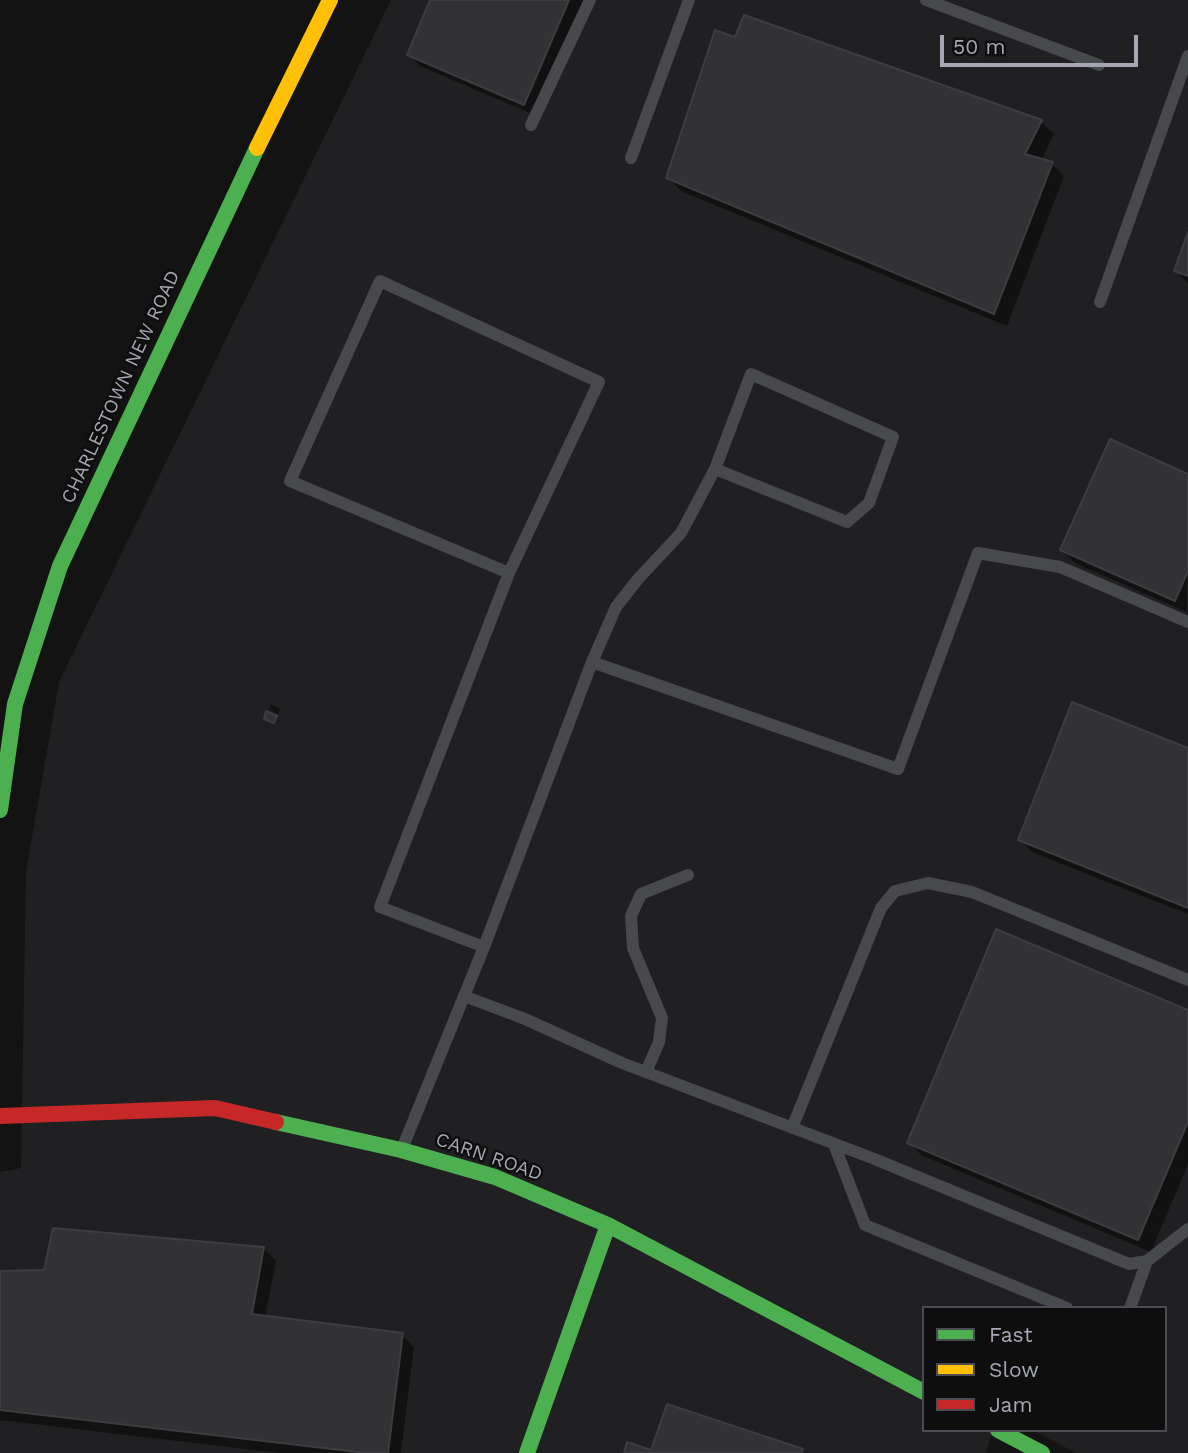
<!DOCTYPE html>
<style>
body{margin:0}
#map{position:relative;width:1188px;height:1453px;overflow:hidden;background:#131314;font-family:"Work Sans",sans-serif}
canvas{display:block}
.legend{position:absolute;left:922px;top:1306px;width:245px;height:126px;box-sizing:border-box;background:#0e0e0f;border:2px solid #4a4c51;margin:0;padding:9px 12px;list-style:none;font-size:21px;color:#a5a8b4}
.legend li{display:flex;align-items:center;gap:14px;height:35px}
.legend b{width:35px;border:2px solid #4a4c51}
.scale{position:absolute;left:940px;top:35px;width:198px;height:32px;box-sizing:border-box;border:4px solid #a5a8b4;border-top:0;padding-left:9px;font-size:21px;line-height:24px;white-space:nowrap;color:#a5a8b4;-webkit-text-stroke:5px #0e0e0f;paint-order:stroke}
</style>
<div id="map">
<canvas width="1188" height="1453"></canvas>
<ul class="legend">
<li><b style="height:9px;background:#4caf50"></b>Fast</li>
<li><b style="height:9px;background:#ffc107"></b>Slow</li>
<li><b style="height:9px;background:#c62828"></b>Jam</li>
</ul>
<div class="scale">50 m</div>
</div>
<script>
const ctx = document.querySelector('canvas').getContext('2d');
ctx.lineJoin = 'round';
function paint(path, color) { ctx.fillStyle = color; ctx.fill(path, 'evenodd'); }
const poly = rows => new Path2D(rows.map(r => 'M' + r).join(''));
function trace(path, color, width, dash) { ctx.strokeStyle = color; ctx.lineWidth = width; ctx.lineCap = dash ? 'butt' : 'round'; ctx.setLineDash(dash || []); ctx.stroke(path); }
function write(font, color, halo, rows, align = 'center') {
  ctx.font = font + ' "Work Sans",sans-serif'; ctx.lineWidth = 5; ctx.setLineDash([]); ctx.textBaseline = 'middle'; ctx.strokeStyle = halo; ctx.fillStyle = color; for (const [text, x, y, turn = 0] of rows) {
    ctx.save(); ctx.translate(x, y); ctx.rotate((+turn || 0) * Math.PI / 180); ctx.textAlign = isNaN(turn) ? turn : align; if (halo) ctx.strokeText(text, 0, 0); ctx.fillText(text, 0, 0); ctx.restore();
  }
}
paint(poly([
 [391,0,1188,0,1188,1453,1076,1453,1032,1430,1165,1430,1165,1308,924,1308,924,1430,993,1430,986,1453,0,1453,0,1172,21,1168,26,872,59,682]
]), '#202022');
paint(poly([
 [432,0,586,0,537,116,422,67,409,55],
 [745,17,1041,122,1054,134,1041,161,1052,164,1064,176,1007,326,681,191,668,178,736,39],
 [1188,238,1188,283,1176,271],
 [1188,476,1187,612,1075,563,1062,550],
 [271,704,280,709,278,714,269,709],
 [1188,750,1188,914,1032,852,1020,839],
 [1188,1012,1188,1164,1151,1252,921,1155,909,1142],
 [264,1249,276,1261,265,1318,402,1335,414,1347,401,1453,279,1453,0,1420,0,1273,46,1272]
]), '#0007');
const building = poly([
 [430,0,569,0,524,105,407,55,430,0],
 [744,15,1042,120,1025,154,1053,162,994,314,666,178,715,30,735,37,744,15],
 [1188,232,1188,276,1174,271,1188,232],
 [1110,439,1188,474,1188,571,1175,601,1060,550,1110,439],
 [1072,702,1188,748,1188,908,1018,840,1072,702],
 [266,711,277,716,274,723,264,719,266,711],
 [996,929,1188,1010,1188,1122,1138,1240,907,1143,996,929],
 [53,1228,264,1247,252,1314,403,1333,388,1453,366,1453,0,1410,0,1271,44,1270,53,1228],
 [667,1404,803,1449,801,1453,624,1453,627,1442,651,1450,667,1404]
]);
paint(building, '#323234');
trace(building, '#3c3d40', 2);
trace(poly([
 [926,0,1099,65],
 [531,125,590,0],
 [631,158,689,0],
 [1100,302,1188,56],
 [592,662,898,769,978,553,1060,567,1188,622],
 [484,947,380,907,509,573,290,481,380,281,599,382,509,573],
 [464,996,525,1019,622,1063,872,1158,1129,1264,1147,1261,1188,1229],
 [646,1072,659,1042,662,1018,633,948,631,916,641,894,688,875],
 [792,1128,881,908,895,891,928,883,972,892,1188,980],
 [834,1144,865,1225,1067,1308],
 [402,1149,484,947,592,662,616,607,638,579,681,533,715,469,751,374,893,437,869,503,847,522,715,469],
 [1130,1308,1147,1261]
]), '#48494c', 12);
trace(poly([
 [0,810,15,704,60,566,257,148],
 [276,1122,401,1150,495,1177,608,1225,924,1392],
 [998,1430,1042,1453],
 [527,1453,608,1225]
]), '#4caf50', 16);
trace(poly([
 [257,148,330,0]
]), '#ffc107', 16);
trace(poly([
 [0,1116,215,1108,276,1122]
]), '#c62828', 16);
write('19px', '#a5a8b4', '#0e0e0f', [
 ["CHARLESTOWN NEW ROAD",121,387,-65],
 ["CARN ROAD",489,1157,19]
]);
</script>
